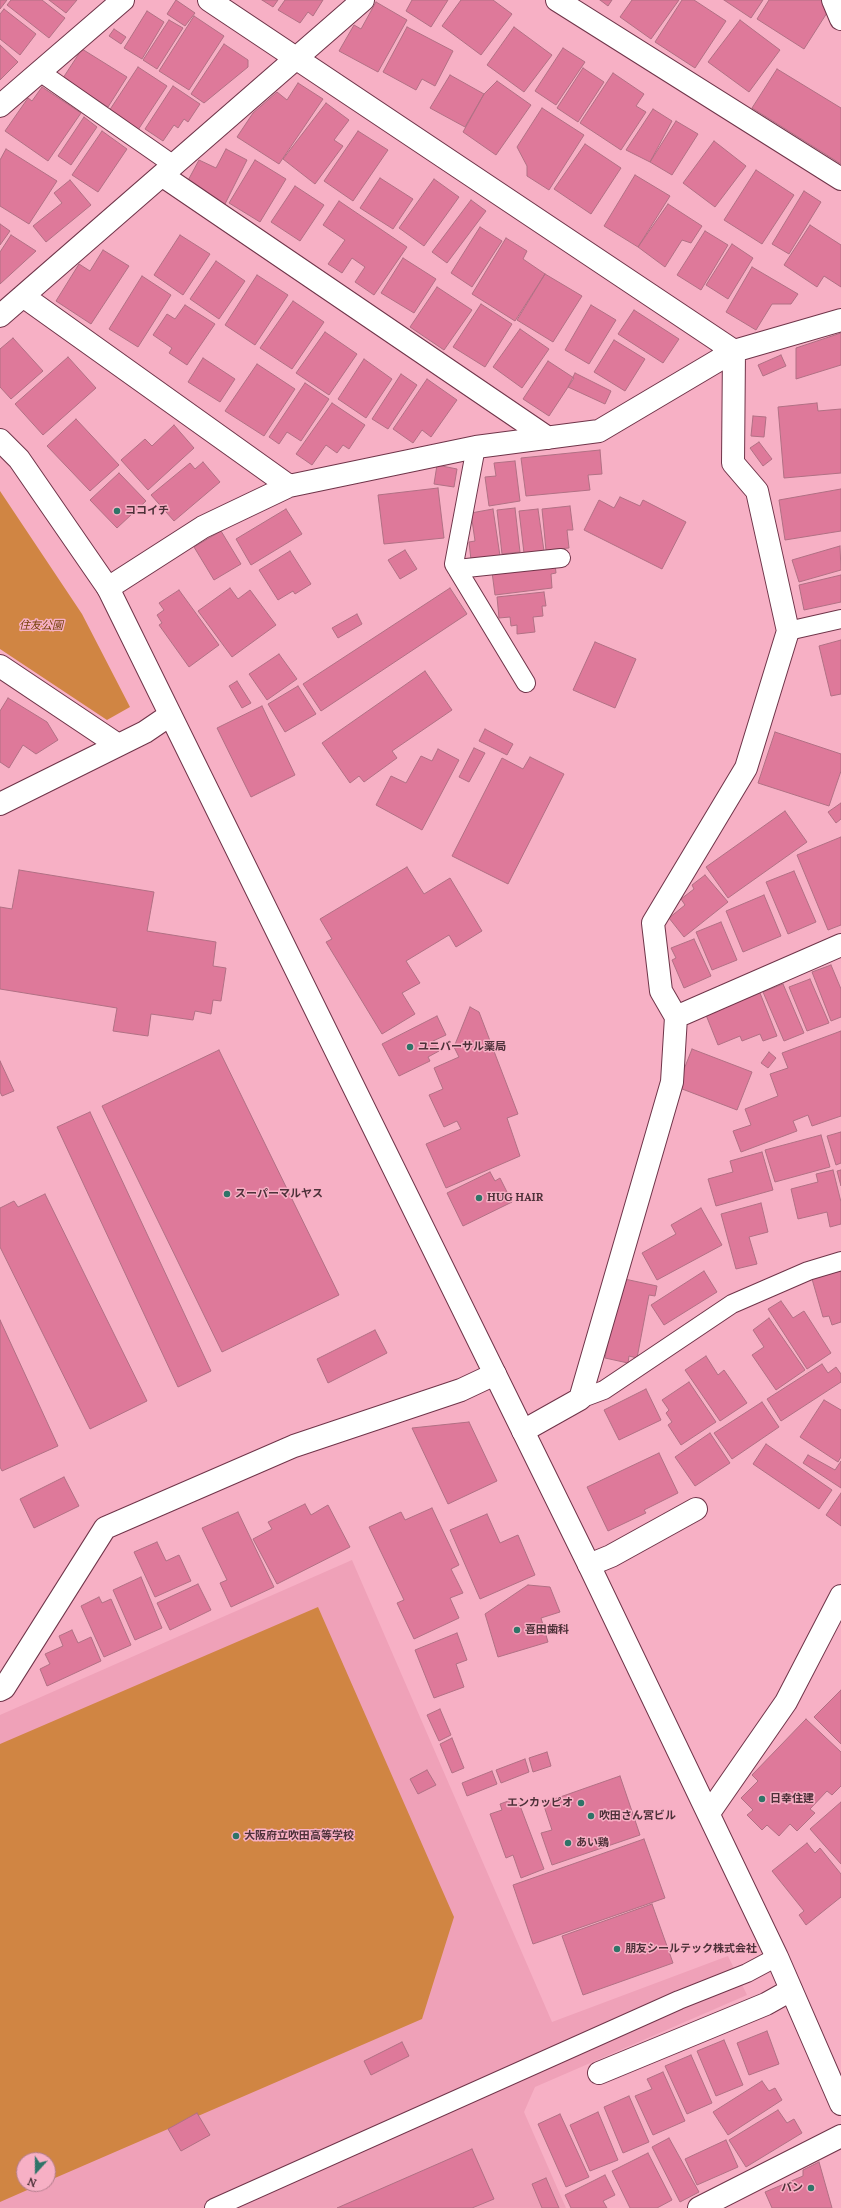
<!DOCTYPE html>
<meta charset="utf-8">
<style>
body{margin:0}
#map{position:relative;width:841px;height:2208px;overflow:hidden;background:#f7b0c5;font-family:Lora,serif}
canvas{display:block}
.north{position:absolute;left:16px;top:2152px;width:40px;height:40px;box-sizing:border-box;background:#f7b0c5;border:1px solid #b37d8d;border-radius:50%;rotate:201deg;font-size:11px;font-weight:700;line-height:16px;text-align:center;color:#4d3139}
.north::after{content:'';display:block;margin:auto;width:14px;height:18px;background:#2f7468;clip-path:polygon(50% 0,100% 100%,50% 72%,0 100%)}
</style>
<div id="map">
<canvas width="841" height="2208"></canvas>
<div class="north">N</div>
</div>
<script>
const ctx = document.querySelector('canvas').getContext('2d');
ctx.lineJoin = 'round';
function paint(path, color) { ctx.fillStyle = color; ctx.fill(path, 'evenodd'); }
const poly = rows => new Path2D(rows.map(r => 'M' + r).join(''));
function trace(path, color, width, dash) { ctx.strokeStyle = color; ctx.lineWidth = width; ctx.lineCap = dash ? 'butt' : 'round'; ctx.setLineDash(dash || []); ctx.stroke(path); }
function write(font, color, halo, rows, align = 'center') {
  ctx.font = font + ' Lora,"Noto Sans JP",serif'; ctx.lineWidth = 3; ctx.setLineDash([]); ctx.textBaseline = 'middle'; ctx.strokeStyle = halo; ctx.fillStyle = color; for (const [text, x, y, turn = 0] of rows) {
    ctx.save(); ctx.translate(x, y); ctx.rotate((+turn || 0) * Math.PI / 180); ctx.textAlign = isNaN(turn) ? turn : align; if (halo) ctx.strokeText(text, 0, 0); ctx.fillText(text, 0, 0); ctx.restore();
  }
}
paint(poly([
 [352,1560,552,2022,728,1956,747,1995,535,2087,524,2112,566,2208,0,2208,0,1715],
 [24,2160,48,2160,48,2184,24,2184]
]), '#efa1b8');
paint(poly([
 [0,491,82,614,130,707,107,720,0,649],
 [318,1607,454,1917,422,2019,48,2181,48,2160,24,2160,24,2184,41,2184,0,2202,0,1744]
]), '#d08543');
const building = poly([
 [0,0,7,0,0,9,0,0],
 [11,0,42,0,65,18,49,38,7,5,11,0],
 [49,0,77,0,66,13,49,0],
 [176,0,195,13,185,26,167,14,176,0],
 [262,0,278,0,273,7,262,0],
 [285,0,323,0,313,16,308,12,300,23,278,10,285,0],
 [412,0,448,0,431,27,406,11,412,0],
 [461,0,493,0,512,14,481,55,442,26,461,0],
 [600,0,612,0,608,6,600,0],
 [632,0,679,0,651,39,620,17,632,0],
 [682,0,694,0,726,21,695,68,655,42,682,0],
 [724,0,763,0,751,18,724,0],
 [769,0,824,0,832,5,804,49,757,19,769,0],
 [376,2,407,20,378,72,339,51,354,25,361,29,376,2],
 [4,9,36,34,20,55,0,39,0,14,4,9],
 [147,11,164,22,142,59,124,48,147,11],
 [194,16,224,36,189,90,159,71,194,16],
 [169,20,183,28,157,69,143,60,169,20],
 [740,20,780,50,749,92,708,62,740,20],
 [407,27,453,51,435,86,422,79,416,90,383,72,407,27],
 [514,27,552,55,524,92,487,65,514,27],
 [114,29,126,37,121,44,109,36,114,29],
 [224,44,248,60,248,67,204,103,191,94,224,44],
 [0,45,18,62,0,80,0,45],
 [563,48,585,62,556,105,535,91,563,48],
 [82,49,127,77,108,107,63,78,82,49],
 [138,67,167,86,136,133,107,114,138,67],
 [583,68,604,82,578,122,557,108,583,68],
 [777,69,841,108,841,164,752,108,777,69],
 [613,73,644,94,636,106,646,112,621,150,580,123,613,73],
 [450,75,484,94,465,127,430,108,450,75],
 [497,81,531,105,496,155,463,132,484,94,497,81],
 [298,83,323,99,279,164,237,137,253,113,277,92,287,100,298,83],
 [173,86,200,104,188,122,184,119,178,128,174,125,163,141,145,129,173,86],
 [42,87,81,113,48,161,5,131,28,98,32,101,42,87],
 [326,103,349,120,334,140,343,146,315,184,283,159,326,103],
 [542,108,584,135,549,190,527,176,527,166,517,147,542,108],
 [653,109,672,121,650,162,626,150,653,109],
 [84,117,97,127,71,165,58,156,84,117],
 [676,121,698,134,672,175,650,162,676,121],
 [102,131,127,149,98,192,72,175,102,131],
 [358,131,388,150,353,201,324,181,358,131],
 [714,141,746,166,715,207,683,183,714,141],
 [585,144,621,168,591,214,554,189,585,144],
 [6,149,57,181,29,224,0,206,0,160,6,149],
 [226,149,247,160,224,206,185,186,199,160,216,168,226,149],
 [255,160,286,179,260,222,229,203,255,160],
 [756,170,794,195,762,244,724,220,756,170],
 [635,175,670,196,638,247,604,226,635,175],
 [380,178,413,199,393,229,360,208,380,178],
 [434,179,459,197,424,246,399,228,434,179],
 [70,180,91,205,46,242,33,226,62,203,54,193,70,180],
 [295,186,324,205,300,241,271,222,295,186],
 [804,191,821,202,789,254,772,244,804,191],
 [471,200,486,211,447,263,432,252,471,200],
 [339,201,407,247,374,295,355,282,365,267,352,258,342,273,328,264,345,240,323,225,339,201],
 [668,204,702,226,691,243,682,240,665,267,638,247,668,204],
 [0,224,10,231,0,245,0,224],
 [810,225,841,245,841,287,824,276,817,287,784,265,810,225],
 [480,227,502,241,472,287,451,273,480,227],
 [705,231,728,245,701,290,677,275,705,231],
 [11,235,36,251,0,284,0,252,11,235],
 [180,235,210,254,183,295,154,275,180,235],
 [506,238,527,251,523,259,545,274,515,321,472,294,506,238],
 [732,244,753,258,728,299,706,285,732,244],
 [103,250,129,266,91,324,56,301,79,264,90,271,103,250],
 [403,258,436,279,414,313,381,293,403,258],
 [216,261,245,281,219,319,190,299,216,261],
 [752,267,798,294,791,304,772,304,756,330,726,312,752,267],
 [545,274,582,296,553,342,517,320,545,274],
 [257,275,288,295,255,345,225,325,257,275],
 [142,276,171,295,138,347,109,329,142,276],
 [437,287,472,310,444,350,410,327,437,287],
 [293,301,324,322,292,369,260,348,293,301],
 [481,304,512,324,485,367,453,347,481,304],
 [185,305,215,324,187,365,169,353,172,348,153,335,167,314,175,319,185,305],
 [591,305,616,320,589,364,565,350,591,305],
 [634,310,679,339,663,363,618,334,634,310],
 [520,329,549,349,522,388,493,367,520,329],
 [325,332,357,354,329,395,296,373,325,332],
 [841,333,841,365,796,379,796,348,841,333],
 [13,338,43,371,11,399,0,387,0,349,13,338],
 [614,340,645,359,625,391,594,372,614,340],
 [781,355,786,366,763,376,758,365,781,355],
 [68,357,96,388,43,435,15,404,68,357],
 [203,358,235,379,220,402,188,382,203,358],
 [364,359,392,379,366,418,338,399,364,359],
 [548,361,574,378,549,416,523,399,548,361],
 [257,364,295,389,264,436,225,411,257,364],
 [575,373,611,391,605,404,568,387,575,373],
 [401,374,417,385,388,429,372,419,401,374],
 [427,379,457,400,431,437,422,430,413,443,393,429,427,379],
 [305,383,329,399,301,441,287,432,279,444,269,437,305,383],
 [332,403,365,425,349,449,343,445,337,453,326,445,312,465,296,454,332,403],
 [817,403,818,411,841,409,841,473,784,478,778,407,817,403],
 [753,416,766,417,764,437,751,436,753,416],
 [76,419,119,465,90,491,47,446,76,419],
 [174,425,194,448,148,490,121,460,145,439,152,446,174,425],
 [759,442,772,459,763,466,750,448,759,442],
 [600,450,602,474,588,475,590,490,526,496,521,458,600,450],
 [515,461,520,501,489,506,485,477,496,476,494,463,515,461],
 [203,462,220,482,174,521,151,495,190,463,195,469,203,462],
 [437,465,457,469,454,487,434,484,437,465],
 [119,473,146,501,117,528,90,500,119,473],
 [438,488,444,538,384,544,378,495,438,488],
 [841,489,841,531,785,540,779,500,841,489],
 [620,497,640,506,643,500,686,522,662,569,584,530,599,500,614,508,620,497],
 [570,506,573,530,567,530,569,548,546,550,542,509,570,506],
 [515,508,520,552,502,554,497,510,515,508],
 [286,509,302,534,251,565,236,539,286,509],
 [493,509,500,556,471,560,469,542,475,541,471,513,493,509],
 [538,509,544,551,524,553,519,511,538,509],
 [221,531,241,564,214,580,194,547,221,531],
 [840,546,841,570,799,582,792,560,840,546],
 [405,550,417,569,400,579,388,560,405,550],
 [290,551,311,584,295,594,293,591,278,600,259,570,290,551],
 [555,564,556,573,551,574,552,588,495,595,492,572,555,564],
 [841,575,841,602,804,610,799,585,841,575],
 [230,588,238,599,250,590,276,625,232,657,198,611,230,588],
 [450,588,467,614,321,711,303,684,450,588],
 [179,590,219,645,189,667,159,625,162,623,157,615,164,610,159,603,179,590],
 [544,592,546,606,542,606,543,616,533,617,535,632,517,634,517,625,511,626,510,617,499,618,497,597,544,592],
 [357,614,362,624,338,638,332,628,357,614],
 [841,640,841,694,831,696,819,646,841,640],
 [595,642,636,659,615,708,573,690,595,642],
 [279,654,297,679,267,700,249,674,279,654],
 [425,671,452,710,392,751,397,758,364,782,359,776,350,783,322,743,425,671],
 [237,681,251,703,242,708,229,686,237,681],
 [298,686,316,714,285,732,268,704,298,686],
 [8,698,47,722,58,740,36,754,23,745,9,768,0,762,0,711,8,698],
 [262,706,295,775,251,797,217,728,262,706],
 [485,729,513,744,507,755,479,741,485,729],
 [775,732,841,754,841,771,829,806,758,783,775,732],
 [474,748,485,753,469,782,459,777,474,748],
 [438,749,459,760,422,830,376,805,391,776,406,783,421,756,432,761,438,749],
 [530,757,564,774,508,884,452,856,502,758,523,769,530,757],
 [841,803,841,819,836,823,828,812,841,803],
 [785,811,807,842,728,898,706,867,785,811],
 [841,837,841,925,828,930,797,855,841,837],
 [407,867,424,894,450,878,482,931,456,947,449,935,406,961,420,983,402,993,415,1014,382,1034,326,942,332,939,320,919,407,867],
 [19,870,154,892,147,931,216,942,213,966,226,968,221,1001,213,1000,211,1014,195,1011,193,1020,151,1014,148,1036,113,1031,117,1008,0,989,0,907,12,909,19,870],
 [794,871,816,922,788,934,766,882,794,871],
 [705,875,728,902,684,937,669,918,685,905,681,899,694,889,692,885,705,875],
 [764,895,781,936,743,952,726,911,764,895],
 [721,922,737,960,712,970,696,932,721,922],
 [694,939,711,976,684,988,672,960,676,958,671,948,694,939],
 [831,965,841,989,841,1017,831,1021,812,972,831,965],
 [810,979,829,1023,807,1031,789,987,810,979],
 [783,984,804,1033,784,1041,763,992,783,984],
 [760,993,777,1036,763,1041,760,1034,742,1041,740,1036,718,1045,706,1015,760,993],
 [470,1007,479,1012,518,1114,507,1118,520,1156,446,1188,426,1144,461,1129,457,1121,444,1127,429,1095,443,1089,434,1068,459,1057,454,1047,470,1007],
 [437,1016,446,1035,433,1041,439,1051,428,1057,430,1061,399,1076,382,1044,437,1016],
 [841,1031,841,1116,812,1126,808,1115,793,1121,797,1131,741,1152,733,1131,751,1125,745,1109,778,1096,770,1074,788,1068,782,1053,841,1031],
 [692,1049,752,1072,737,1110,677,1087,692,1049],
 [219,1050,339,1295,222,1352,102,1106,219,1050],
 [769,1052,776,1058,768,1068,761,1063,769,1052],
 [0,1061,14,1091,2,1096,0,1092,0,1061],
 [90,1112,211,1371,178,1387,57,1127,90,1112],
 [841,1132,841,1163,836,1165,827,1136,841,1132],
 [821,1135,830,1167,775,1182,765,1150,821,1135],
 [762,1152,773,1190,716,1206,708,1179,733,1172,730,1161,762,1152],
 [833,1170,841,1202,841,1224,830,1227,827,1212,798,1219,791,1189,818,1182,816,1174,833,1170],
 [841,1170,841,1186,837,1171,841,1170],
 [490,1172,495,1181,500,1178,512,1202,463,1226,447,1193,490,1172],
 [45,1194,147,1401,90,1429,0,1247,0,1208,14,1201,18,1207,45,1194],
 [761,1203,768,1232,749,1237,757,1264,736,1269,721,1214,761,1203],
 [701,1208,722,1245,657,1280,642,1253,676,1234,671,1225,701,1208],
 [704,1271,717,1292,664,1325,651,1305,704,1271],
 [841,1271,841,1322,832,1325,829,1316,823,1317,812,1279,841,1271],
 [620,1278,657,1286,655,1296,649,1295,637,1358,629,1356,628,1363,605,1358,620,1278],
 [781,1301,793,1318,804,1311,831,1353,807,1369,768,1309,781,1301],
 [769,1318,805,1370,776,1390,752,1355,764,1347,753,1330,769,1318],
 [0,1320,58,1446,2,1471,0,1467,0,1320],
 [375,1330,387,1353,328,1383,317,1359,375,1330],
 [706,1356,718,1375,724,1370,747,1403,720,1421,685,1370,706,1356],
 [822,1364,828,1373,836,1367,841,1374,841,1382,781,1421,767,1399,822,1364],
 [689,1382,716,1422,681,1445,668,1425,672,1422,666,1413,669,1410,662,1400,689,1382],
 [646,1389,661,1420,619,1440,604,1410,646,1389],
 [824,1400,841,1410,841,1457,838,1462,800,1437,824,1400],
 [762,1402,779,1427,732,1459,714,1433,762,1402],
 [469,1422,497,1481,448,1504,412,1428,469,1422],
 [710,1433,730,1463,695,1486,675,1457,710,1433],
 [766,1444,832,1490,819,1509,753,1464,766,1444],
 [659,1453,678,1493,644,1510,646,1513,608,1531,587,1487,659,1453],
 [808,1455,835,1470,841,1461,841,1488,803,1463,808,1455],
 [64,1477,79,1506,34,1528,20,1499,64,1477],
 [841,1493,841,1526,826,1515,841,1493],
 [305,1504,311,1515,328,1505,350,1547,277,1584,253,1539,272,1529,268,1522,305,1504],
 [432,1508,459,1565,451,1569,463,1593,450,1598,459,1618,414,1639,397,1603,404,1600,369,1527,401,1512,405,1520,432,1508],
 [238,1512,274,1587,231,1607,220,1583,227,1580,202,1528,238,1512],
 [487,1514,500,1543,518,1535,535,1575,480,1599,450,1530,487,1514],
 [157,1542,166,1561,179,1555,191,1581,155,1597,134,1552,157,1542],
 [141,1577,162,1628,135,1640,113,1590,141,1577],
 [198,1584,211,1610,170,1630,157,1603,198,1584],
 [528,1585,550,1587,560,1612,541,1618,548,1642,498,1657,485,1614,528,1585],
 [99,1597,102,1603,111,1599,131,1645,104,1657,81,1606,99,1597],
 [72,1630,78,1643,91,1637,101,1661,47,1686,40,1669,50,1664,45,1654,63,1646,59,1636,72,1630],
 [457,1633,467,1660,456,1664,464,1687,434,1698,415,1650,457,1633],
 [841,1690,841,1744,814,1717,841,1690],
 [440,1709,451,1735,439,1741,427,1715,440,1709],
 [806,1719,841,1752,841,1786,832,1795,827,1791,810,1809,815,1813,797,1831,790,1824,779,1836,767,1825,762,1830,747,1815,753,1810,741,1798,758,1781,752,1775,806,1719],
 [452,1738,464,1768,452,1773,440,1744,452,1738],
 [547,1752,551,1766,533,1772,529,1758,547,1752],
 [525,1759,529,1772,501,1783,496,1770,525,1759],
 [427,1770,436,1785,418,1794,410,1779,427,1770],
 [492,1771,497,1784,467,1796,462,1783,492,1771],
 [620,1776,640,1835,552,1865,541,1833,552,1830,543,1803,620,1776],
 [511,1800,513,1806,519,1803,544,1869,521,1878,513,1855,506,1858,490,1814,502,1810,500,1804,511,1800],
 [841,1802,841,1864,810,1829,841,1802],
 [644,1839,665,1898,533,1944,513,1885,644,1839],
 [807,1843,815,1853,820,1848,841,1874,841,1897,806,1925,799,1915,804,1911,772,1871,807,1843],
 [652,1904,673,1963,583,1995,562,1936,652,1904],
 [767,2031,779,2064,749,2075,737,2043,767,2031],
 [724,2040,743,2085,716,2096,697,2051,724,2040],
 [402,2042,409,2056,371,2075,364,2061,402,2042],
 [691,2055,712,2103,687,2114,665,2066,691,2055],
 [663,2072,685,2121,653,2135,635,2096,652,2089,647,2079,663,2072],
 [762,2081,769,2091,775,2088,782,2100,728,2135,713,2112,762,2081],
 [629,2096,649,2142,623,2153,604,2107,629,2096],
 [778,2110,787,2123,794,2119,802,2133,746,2167,729,2140,778,2110],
 [598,2112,618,2160,590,2171,570,2125,598,2112],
 [197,2113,210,2135,181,2151,168,2129,197,2113],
 [560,2114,589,2177,566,2187,538,2124,560,2114],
 [669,2138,699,2192,680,2202,652,2147,669,2138],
 [726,2140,738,2167,697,2185,685,2159,726,2140],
 [472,2149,494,2199,472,2208,337,2208,472,2149],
 [648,2153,672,2200,657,2208,630,2208,612,2171,648,2153],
 [819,2162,832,2208,772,2208,765,2192,803,2176,803,2170,819,2162],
 [605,2175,615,2195,603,2201,607,2208,571,2208,565,2195,605,2175],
 [546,2178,559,2208,542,2208,532,2184,546,2178]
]);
paint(building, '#de799a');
trace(building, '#b17084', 1);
const service = poly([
 [40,72,175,166],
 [476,447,454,564,526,683],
 [457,569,561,558],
 [788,631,841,619],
 [580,1399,604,1390,732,1304,808,1271,841,1261],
 [214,2208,679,2000,747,1973,777,1957]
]);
const minor = poly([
 [209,0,734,351,733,463,757,491,788,631,746,768,653,923,661,991,676,1017,672,1082,580,1399,523,1431],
 [557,0,841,179],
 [833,0,841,19],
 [0,106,123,0],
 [163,176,548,438],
 [23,296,289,486],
 [0,316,363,0],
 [108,588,203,527,289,486,476,447,599,431,734,351,841,320],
 [0,666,118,745],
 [0,804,145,732,170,715],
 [676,1017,841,945],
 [589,1565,611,1556,696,1509],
 [0,1690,4,1688,105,1528,294,1446,461,1390,495,1374],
 [709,1813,786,1702,841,1596],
 [599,2073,766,2004,791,1990],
 [699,2208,841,2136]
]);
const tertiary = poly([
 [0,440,19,459,108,588,589,1565,777,1957,841,2104]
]);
trace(service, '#6f3449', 20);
trace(minor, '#6f3449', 24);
trace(tertiary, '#6f3449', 24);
trace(service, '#fff', 18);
trace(minor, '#fff', 22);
trace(tertiary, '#fff', 22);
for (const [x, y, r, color] of [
 [117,511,4,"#2f7468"],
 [410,1047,4,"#2f7468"],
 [227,1194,4,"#2f7468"],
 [479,1198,4,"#2f7468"],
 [517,1630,4,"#2f7468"],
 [762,1799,4,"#2f7468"],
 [581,1803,4,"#2f7468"],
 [591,1816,4,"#2f7468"],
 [236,1836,4,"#2f7468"],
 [568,1843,4,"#2f7468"],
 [617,1949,4,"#2f7468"],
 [811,2188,4,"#2f7468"]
]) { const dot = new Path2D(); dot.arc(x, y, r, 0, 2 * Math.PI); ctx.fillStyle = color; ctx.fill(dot); trace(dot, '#f7b0c5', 1.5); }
write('bold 11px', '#4d3139', '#f7b0c5', [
 ["ココイチ",125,511],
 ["ユニバーサル薬局",418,1047],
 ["スーパーマルヤス",235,1194],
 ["HUG HAIR",487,1198],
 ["喜田歯科",525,1630],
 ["日幸住建",770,1799],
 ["エンカッピオ",573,1803,"right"],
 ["吹田さん宮ビル",599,1816],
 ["大阪府立吹田高等学校",244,1836],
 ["あい鶏",576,1843],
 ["朋友シールテック株式会社",625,1949],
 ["バン",803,2188,"right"]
], 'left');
write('italic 11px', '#78430d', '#f7b0c5', [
 ["住友公園",41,626]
]);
</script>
